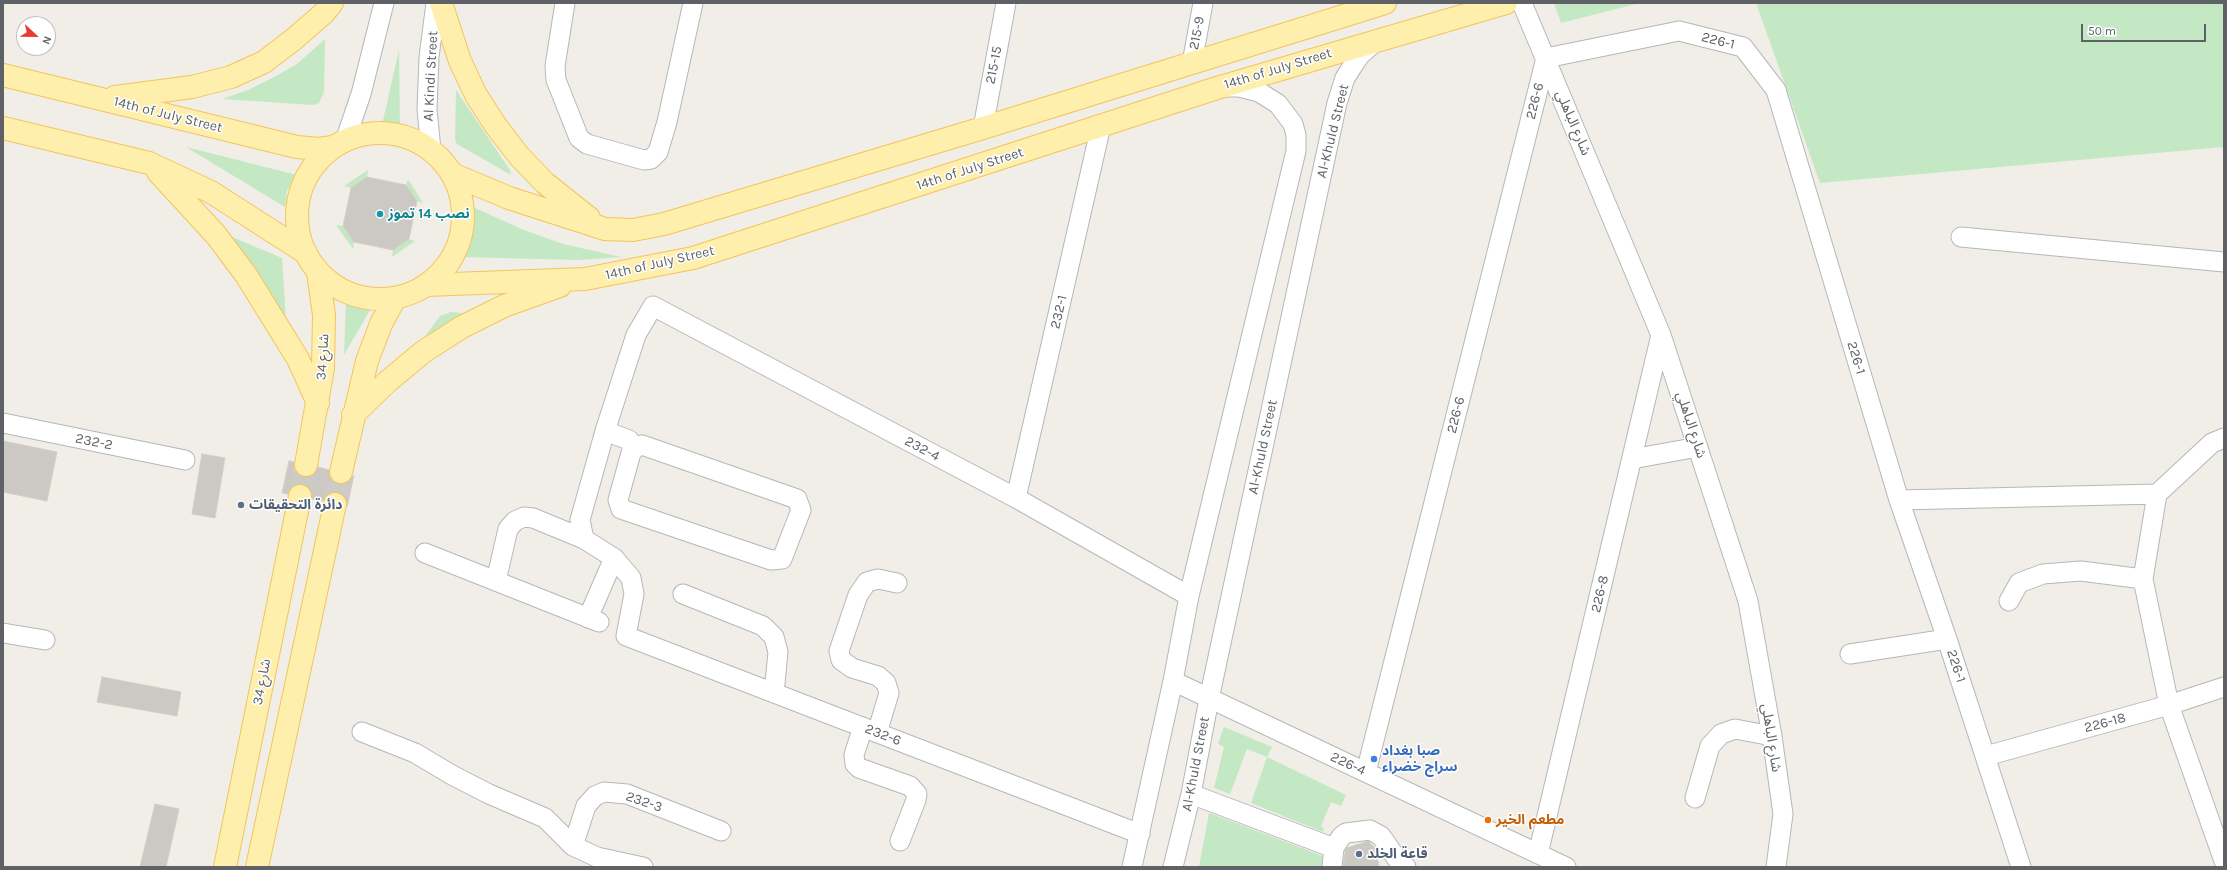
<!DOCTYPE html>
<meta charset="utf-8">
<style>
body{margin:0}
#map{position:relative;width:2227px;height:870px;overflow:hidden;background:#f0eee6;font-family:Karla,sans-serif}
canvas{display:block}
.frame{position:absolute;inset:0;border:4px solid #5e6267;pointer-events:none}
.north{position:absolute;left:16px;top:16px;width:40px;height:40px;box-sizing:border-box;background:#fff;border:1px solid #bfc0c2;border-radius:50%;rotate:112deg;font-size:11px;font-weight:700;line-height:16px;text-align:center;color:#5e6267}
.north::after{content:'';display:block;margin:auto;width:14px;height:18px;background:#ec3931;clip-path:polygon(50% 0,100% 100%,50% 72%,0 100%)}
.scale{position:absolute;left:2081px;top:24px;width:125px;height:18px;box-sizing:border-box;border:2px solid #5e6267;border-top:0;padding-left:5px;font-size:12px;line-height:14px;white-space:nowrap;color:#5e6267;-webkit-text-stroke:3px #fff;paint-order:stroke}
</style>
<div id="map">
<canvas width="2227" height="870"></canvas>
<div class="frame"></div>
<div class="north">N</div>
<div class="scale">50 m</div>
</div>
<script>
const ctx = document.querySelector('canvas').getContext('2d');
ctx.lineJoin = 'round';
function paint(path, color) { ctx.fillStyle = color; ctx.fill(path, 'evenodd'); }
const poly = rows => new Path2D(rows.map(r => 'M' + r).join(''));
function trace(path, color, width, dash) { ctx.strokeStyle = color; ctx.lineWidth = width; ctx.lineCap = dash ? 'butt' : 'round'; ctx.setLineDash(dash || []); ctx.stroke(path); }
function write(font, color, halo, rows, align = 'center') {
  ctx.font = font + ' Karla,"Noto Sans Arabic",sans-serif'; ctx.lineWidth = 3; ctx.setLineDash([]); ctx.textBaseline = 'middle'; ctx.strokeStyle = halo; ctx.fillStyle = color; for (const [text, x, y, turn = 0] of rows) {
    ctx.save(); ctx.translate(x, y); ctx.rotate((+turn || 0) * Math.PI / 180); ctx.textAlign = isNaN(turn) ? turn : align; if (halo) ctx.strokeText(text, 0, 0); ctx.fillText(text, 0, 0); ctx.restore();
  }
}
paint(poly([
 [1554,3,1640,3,1561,23],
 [1756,3,2224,3,2224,147,1820,183],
 [325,39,324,92,319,103,313,105,222,99,248,90,276,76,297,64],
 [399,50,400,130,382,125],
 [456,90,510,170,511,175,457,144,455,140],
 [186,147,297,175,287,190,285,207],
 [368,170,367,177,351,188,344,186],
 [408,179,423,203,417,201,406,185],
 [468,205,524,230,563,244,621,257,579,260,459,257,467,242,472,225,472,216],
 [336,225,343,226,354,242,353,249],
 [232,237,282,258,286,321],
 [409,239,415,241,392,257,393,250],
 [346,302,358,308,370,310,344,355],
 [451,312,480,315,420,343,440,316],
 [1224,727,1272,747,1267,757,1346,795,1341,806,1331,802,1321,826,1324,828,1323,832,1251,803,1267,757,1247,749,1230,794,1214,788,1224,747,1218,744],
 [1209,813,1315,853,1322,856,1326,867,1199,867]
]), '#c4e8c3');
const building = poly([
 [367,177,406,185,417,201,409,239,393,250,354,242,343,226,351,188,367,177],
 [3,441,57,452,47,501,3,492,3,441],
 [202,454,225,458,215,518,192,514,202,454],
 [289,461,294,462,294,470,303,477,311,477,318,467,329,470,332,481,339,484,345,484,354,475,347,507,344,495,337,492,326,495,323,501,312,499,312,492,303,484,296,484,291,487,288,494,282,493,289,461],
 [102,677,181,692,177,716,97,702,102,677],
 [155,804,179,809,166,867,140,867,155,804],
 [1368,841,1376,849,1379,867,1343,867,1345,852,1347,848,1368,841]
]);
paint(building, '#ccc8c3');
trace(building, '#d5cfc4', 1);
trace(poly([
 [300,496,306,465],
 [335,504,341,472]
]), '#cccbc6', 22, [22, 11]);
const minor = poly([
 [565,3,555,66,556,80,579,138,587,144,644,160,651,159,658,152,667,122,693,3],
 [1522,3,1661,335,1748,601,1772,736,1783,814,1776,867],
 [1192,63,1203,3],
 [983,128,1006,3],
 [345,141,361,94,384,3],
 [431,150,427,109,429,57,436,3],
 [1961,237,2224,262],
 [3,423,185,460],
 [605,431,629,440,635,448],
 [2224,438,2212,443,2157,494,2143,579,2169,705,2224,861],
 [642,445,797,499,801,510,782,559,771,560,621,509,618,500,631,453,635,448,642,445],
 [1632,459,1698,447],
 [1016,498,1101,126],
 [1899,500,2157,494],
 [425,553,599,622],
 [496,581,508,529,515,521,524,517,533,518,584,539],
 [683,594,763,626,774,637,778,652,774,693],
 [2009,601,2019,583,2043,574,2081,571,2143,579],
 [588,618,614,558],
 [3,633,45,640],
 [1850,654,1947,639],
 [1173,681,1566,867],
 [863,727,854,755,855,764,859,768,910,786,917,794,916,800,900,841],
 [362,732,415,753,452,775,489,794,545,818,573,846,597,857,643,867],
 [877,733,889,693,886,683,878,676,852,668,841,660,839,651,858,595,867,582,878,579,897,583],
 [1986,756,2169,705,2224,687],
 [1366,772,1546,58,1679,31,1743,47,1776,90,1899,500,1947,639,2021,867],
 [1191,794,1334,848],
 [1695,798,1710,746,1721,734,1735,729,1772,736],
 [1140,834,626,636,634,594,631,578,614,558,584,539,580,520,605,431,636,335,653,306,1016,498,1189,596],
 [573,846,586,806,595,796,604,792,627,794,721,831],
 [1538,854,1661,335],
 [1132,867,1173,681,1189,596,1296,151,1296,135,1293,124,1278,104,1259,92,1239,87,1227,87],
 [1173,867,1191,794,1209,699,1337,103,1345,78,1352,67,1360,55,1376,41],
 [1332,867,1334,848,1341,837,1346,833,1370,830,1381,836,1397,859,1406,867]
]);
const major = poly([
 [441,3,460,61,476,95,496,126,519,156,545,183,589,218],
 [3,75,297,147,319,149,333,147],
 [115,97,192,87,231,77,264,62,294,39,324,13,332,3],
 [3,128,149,163,211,192,306,253],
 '297 216a83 83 0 1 1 166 0a83 83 0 1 1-166 0Z',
 [158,172,216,235,246,275,298,359,318,403],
 [452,174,509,198,605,229,633,230,664,224,983,128,1385,3],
 [426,285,585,279,693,258,1217,88,1506,3],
 [353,415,387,382,423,352,462,327,504,306,560,286],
 [306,465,323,368,324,315,318,272],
 [341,472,367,361,381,324,395,298],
 [225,867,300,496],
 [257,867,335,504]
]);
trace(minor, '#b4b7bb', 21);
trace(major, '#f4c45c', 24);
trace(minor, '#fff', 19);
trace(major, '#ffefac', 22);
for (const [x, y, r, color] of [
 [380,214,4,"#0f9aa8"],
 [241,505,4,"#5c6f8a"],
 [1374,759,4,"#3f7fe0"],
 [1488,820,4,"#e8710a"],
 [1359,854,4,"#5c6f8a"]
]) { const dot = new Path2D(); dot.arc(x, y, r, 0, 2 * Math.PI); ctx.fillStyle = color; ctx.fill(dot); trace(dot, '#fff', 1.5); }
write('14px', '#5e6267', '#fff', [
 ["215-9",1197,33,-79],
 ["226-1",1718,41,14],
 ["215-15",994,65,-79],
 ["14th of July Street",1278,69,-17],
 ["Al Kindi Street",431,76,-87],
 ["226-6",1535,101,-76],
 ["14th of July Street",168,115,14],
 ["شارع الباهلي",1573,123,67],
 ["Al-Khuld Street",1333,131,-76],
 ["14th of July Street",970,169,-18],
 ["14th of July Street",660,263,-13],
 ["232-1",1059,312,-77],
 ["شارع 34",323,357,-86],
 ["226-1",1856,358,73],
 ["226-6",1456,415,-76],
 ["شارع الباهلي",1691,425,72],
 ["232-2",94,442,11],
 ["Al-Khuld Street",1263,447,-78],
 ["232-4",922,449,28],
 ["226-8",1600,594,-77],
 ["226-1",1956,666,72],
 ["شارع 34",262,682,-79],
 ["226-18",2105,723,-15],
 ["232-6",883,735,21],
 ["شارع الباهلي",1771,738,81],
 ["Al-Khuld Street",1196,764,-79],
 ["226-4",1348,764,25],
 ["232-3",644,802,19]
]);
write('bold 14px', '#0d838f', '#fff', [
 ["نصب 14 تموز",388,214]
], 'left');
write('bold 14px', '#4e5e75', '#fff', [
 ["دائرة التحقيقات",249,505],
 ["قاعة الخلد",1367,854]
], 'left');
write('bold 14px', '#366cbe', '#fff', [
 ["صبا بغداد",1382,751],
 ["سراج خضراء",1382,767]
], 'left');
write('bold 14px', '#c56008', '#fff', [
 ["مطعم الخير",1496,820]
], 'left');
</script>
